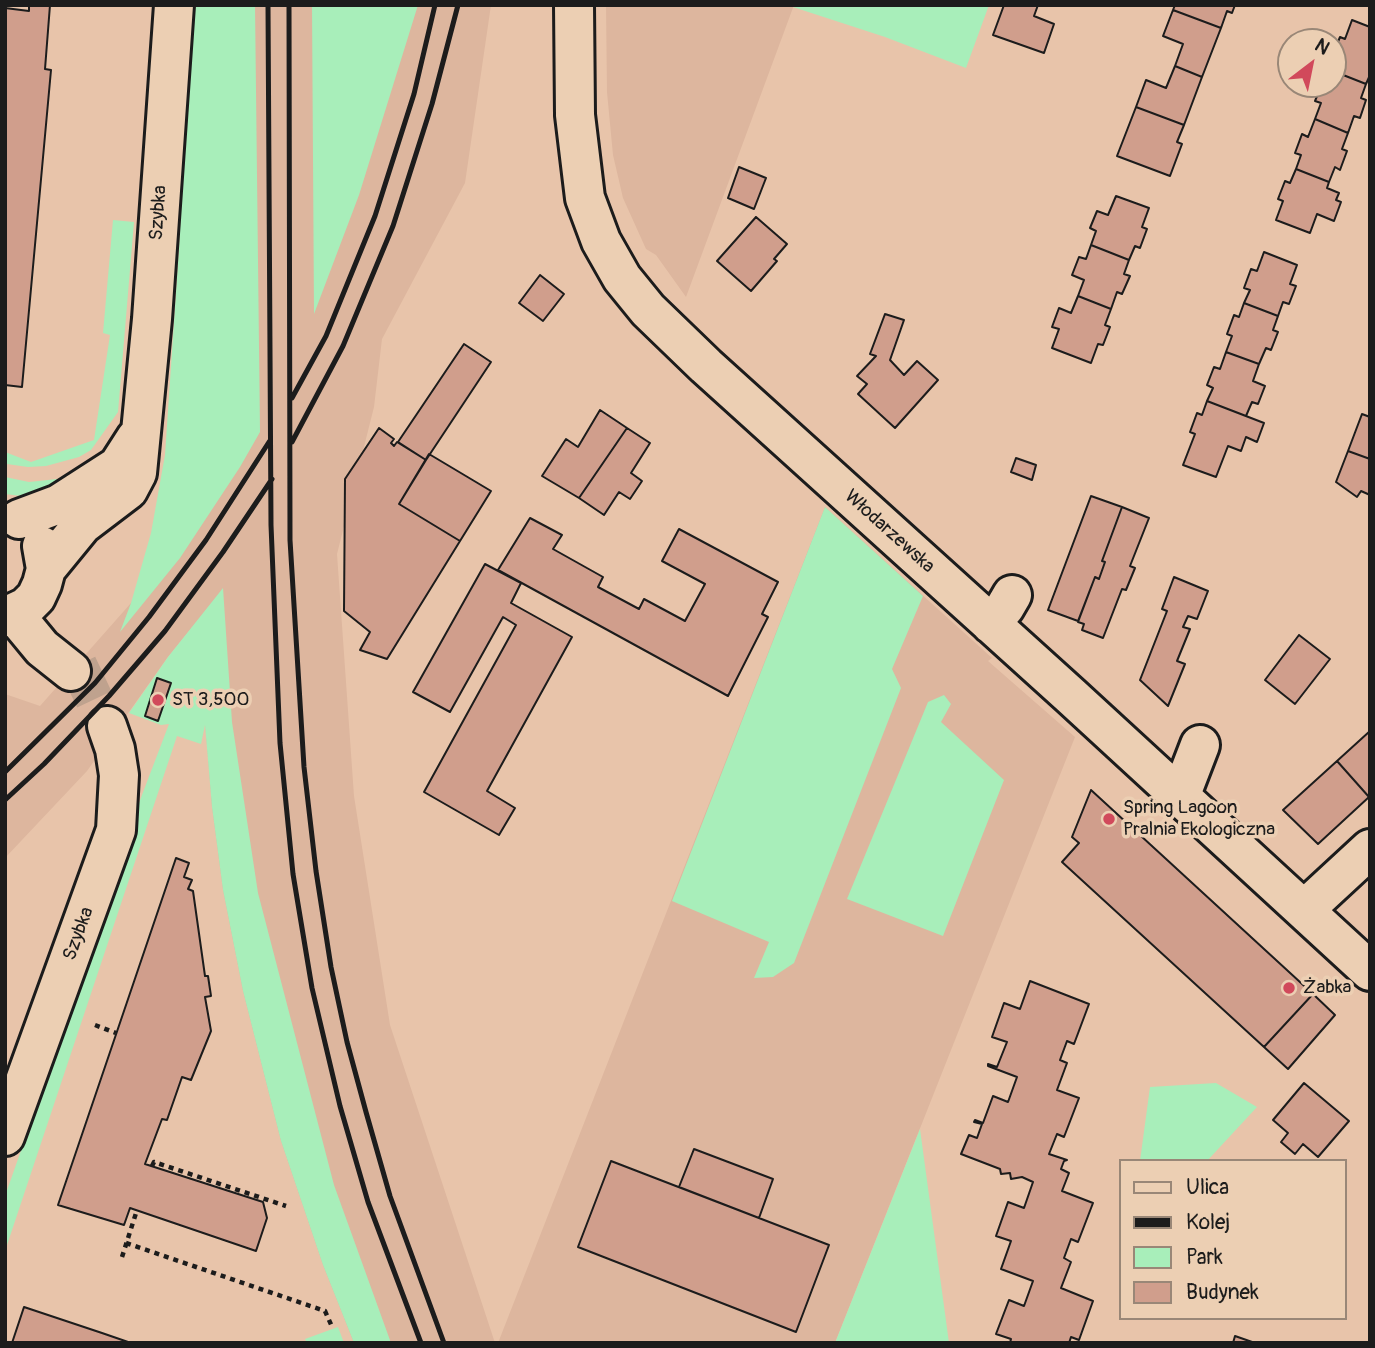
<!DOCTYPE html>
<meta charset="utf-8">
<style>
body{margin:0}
#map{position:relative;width:1375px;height:1348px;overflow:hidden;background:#e8c4aa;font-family:Pangolin,sans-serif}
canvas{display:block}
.frame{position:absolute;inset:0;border:7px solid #1c1c1c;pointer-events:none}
.legend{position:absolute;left:1119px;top:1159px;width:228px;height:161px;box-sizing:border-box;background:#eccfb3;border:2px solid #998777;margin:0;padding:9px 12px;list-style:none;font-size:21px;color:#1c1c1c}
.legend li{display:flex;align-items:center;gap:14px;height:35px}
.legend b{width:35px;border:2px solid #998777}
.north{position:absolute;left:1277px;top:28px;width:70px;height:70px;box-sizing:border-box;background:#eccfb3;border:2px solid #998777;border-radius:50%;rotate:32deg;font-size:19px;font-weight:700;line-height:28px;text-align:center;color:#1c1c1c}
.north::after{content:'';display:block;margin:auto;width:24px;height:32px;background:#d1495b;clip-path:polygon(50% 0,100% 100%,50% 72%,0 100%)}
</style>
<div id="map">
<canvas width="1375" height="1348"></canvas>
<div class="frame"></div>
<ul class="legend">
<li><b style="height:9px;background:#eccfb3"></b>Ulica</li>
<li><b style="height:9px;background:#1c1c1c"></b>Kolej</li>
<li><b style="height:19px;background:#a8eeba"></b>Park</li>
<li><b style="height:19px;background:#d09e8c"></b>Budynek</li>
</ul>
<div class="north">N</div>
</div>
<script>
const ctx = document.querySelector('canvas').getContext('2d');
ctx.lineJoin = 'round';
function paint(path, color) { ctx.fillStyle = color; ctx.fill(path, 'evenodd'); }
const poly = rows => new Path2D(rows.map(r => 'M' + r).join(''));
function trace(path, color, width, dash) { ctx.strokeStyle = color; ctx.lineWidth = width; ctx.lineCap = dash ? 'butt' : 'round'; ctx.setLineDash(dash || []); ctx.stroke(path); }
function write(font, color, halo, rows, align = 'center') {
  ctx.font = font + ' Pangolin,sans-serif'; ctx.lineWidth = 7; ctx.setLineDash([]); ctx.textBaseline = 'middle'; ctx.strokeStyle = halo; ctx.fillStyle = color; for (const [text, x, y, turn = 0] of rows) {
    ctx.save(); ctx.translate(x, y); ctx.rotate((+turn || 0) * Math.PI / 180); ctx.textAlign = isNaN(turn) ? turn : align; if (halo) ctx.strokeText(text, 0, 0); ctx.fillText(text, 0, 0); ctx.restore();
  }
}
paint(poly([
 [218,5,491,5,465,183,382,339,374,407,337,554,354,796,390,1025,495,1343,354,1343,323,1265,281,1141,243,991,223,890,212,807,205,721,210,606,168,657,87,771,5,858,5,694,40,706,131,603,215,493],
 [606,5,794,5,686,297,656,255,646,249,623,198,613,155,607,92],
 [825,507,992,658,988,661,1075,737,835,1343,498,1343]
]), '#ddb69e');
paint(poly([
 [191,5,255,5,260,432,240,467,180,558,120,632,131,603,151,533,165,455,179,248],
 [312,5,418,5,359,195,314,314],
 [794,5,989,5,966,68,885,37,793,7],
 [113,220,134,222,118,412,91,450,79,457,46,466,28,467,7,464,5,452,31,462,94,440,110,335,103,333],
 [5,477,29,482,76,477,35,493,21,496,5,494],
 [825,507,923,596,892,669,901,688,794,963,773,977,754,978,769,942,672,901],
 [223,588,232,722,258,893,334,1185,391,1343,354,1343,323,1265,281,1141,243,991,223,890,212,807,205,725,201,744,177,736,5,1251,5,1196,130,841,134,816,169,724,161,725,129,713,168,657],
 [944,695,951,704,941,722,1004,780,943,936,847,899,928,702],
 [1216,1083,1257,1107,1207,1161,1140,1161,1150,1087],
 [920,1129,949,1343,835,1343],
 [338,1327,344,1343,307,1343,305,1339]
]), '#a8eeba');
const building = poly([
 [29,5,50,5,45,69,51,70,22,387,5,385,5,8,29,11,29,5],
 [1004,5,1038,5,1034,16,1054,24,1044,53,993,35,1004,5],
 [1175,5,1235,5,1232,13,1227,11,1221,28,1173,10,1175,5],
 [1173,10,1221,28,1202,77,1175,66,1183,44,1163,36,1173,10],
 [1352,20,1370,27,1370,75,1366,84,1333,71,1338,57,1333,54,1340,37,1345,39,1352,20],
 [1175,66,1202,77,1184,125,1136,107,1146,80,1166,88,1175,66],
 [1333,71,1366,84,1361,98,1366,100,1360,118,1354,116,1348,133,1315,119,1321,103,1315,101,1322,84,1333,84,1333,71],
 [1136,107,1184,125,1177,142,1182,144,1170,176,1117,156,1136,107],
 [1315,119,1348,133,1342,149,1347,151,1340,170,1335,167,1329,182,1296,169,1301,155,1295,153,1302,134,1308,137,1315,119],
 [739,167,766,178,754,209,728,198,739,167],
 [1296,169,1329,182,1327,188,1339,193,1336,200,1341,202,1334,221,1317,214,1310,233,1276,220,1283,201,1278,199,1285,181,1290,183,1296,169],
 [1116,196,1149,208,1142,227,1147,229,1140,248,1135,246,1129,260,1091,245,1096,231,1090,228,1097,211,1108,215,1116,196],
 [756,217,787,244,774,259,777,261,751,291,717,261,756,217],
 [1091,245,1129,260,1124,274,1130,276,1122,294,1117,292,1111,309,1078,296,1084,280,1072,275,1079,257,1086,259,1091,245],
 [1264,252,1297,265,1290,284,1296,286,1289,304,1283,302,1278,316,1244,303,1250,290,1244,288,1251,269,1257,271,1264,252],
 [540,275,564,294,543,321,519,303,540,275],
 [1078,296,1111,309,1105,325,1110,327,1103,345,1098,344,1091,363,1052,348,1059,329,1052,327,1059,308,1071,313,1078,296],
 [1244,303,1278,316,1273,330,1278,332,1271,350,1266,348,1259,364,1226,352,1232,336,1227,334,1234,315,1239,317,1244,303],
 [885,314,904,320,890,360,904,375,917,361,938,380,895,428,858,394,867,384,857,376,876,356,870,354,885,314],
 [464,344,491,362,426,460,398,442,464,344],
 [1226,352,1259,364,1253,381,1265,386,1258,404,1252,402,1246,416,1207,401,1213,388,1207,385,1214,367,1220,369,1226,352],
 [1207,401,1264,423,1257,442,1246,437,1241,451,1228,446,1216,477,1183,465,1195,434,1190,432,1197,413,1202,415,1207,401],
 [600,410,627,428,579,498,542,476,566,439,578,447,600,410],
 [1362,414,1370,417,1370,459,1348,451,1362,414],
 [379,428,394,439,391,443,394,446,397,442,426,460,399,504,460,541,387,659,360,650,370,632,344,611,345,479,379,428],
 [627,428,650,443,631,473,642,481,630,499,619,492,604,515,579,498,627,428],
 [1348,451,1370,459,1370,495,1361,491,1357,497,1336,482,1348,451],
 [429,454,491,491,460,541,399,504,429,454],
 [1016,458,1036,465,1032,480,1011,472,1016,458],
 [1091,496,1122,507,1102,561,1105,562,1099,579,1095,577,1078,621,1048,610,1091,496],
 [1122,507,1149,518,1130,566,1135,568,1126,590,1122,589,1103,638,1082,630,1084,624,1078,622,1095,577,1099,579,1105,562,1102,561,1122,507],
 [530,518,562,535,553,549,603,577,598,587,639,609,644,599,685,621,705,584,662,561,679,529,778,582,762,614,768,617,728,696,498,570,530,518],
 [485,564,521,583,511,603,572,637,487,791,515,808,499,835,424,792,516,625,503,617,450,712,413,692,485,564],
 [1174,577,1208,591,1197,619,1188,616,1183,627,1190,629,1177,661,1185,664,1168,706,1140,680,1167,611,1162,609,1174,577],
 [1299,635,1330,659,1295,704,1265,680,1299,635],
 [157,678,171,683,158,721,145,716,157,678],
 [1370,731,1370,796,1369,797,1337,761,1370,731],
 [1337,761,1369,797,1318,844,1283,810,1337,761],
 [1091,790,1313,994,1264,1047,1062,862,1079,843,1072,837,1091,790],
 [176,858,189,863,184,877,192,880,188,889,193,891,205,976,208,976,211,996,205,997,211,1031,191,1080,182,1077,167,1120,162,1119,145,1164,263,1202,267,1218,256,1251,130,1208,124,1225,58,1205,176,858],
 [1030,981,1089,1004,1074,1044,1067,1041,1060,1060,1067,1063,1057,1090,1079,1098,1064,1137,1057,1134,1049,1154,1067,1160,1064,1161,1061,1169,1069,1173,1062,1191,1093,1203,1078,1242,1071,1239,1064,1258,1071,1262,1061,1288,1093,1301,1079,1340,1071,1337,1069,1343,1010,1343,1011,1339,996,1334,1009,1300,1024,1306,1033,1281,1001,1269,1011,1241,996,1236,1008,1202,1024,1208,1033,1182,1022,1177,1011,1179,1010,1173,1001,1174,1000,1169,961,1154,969,1135,977,1138,982,1124,974,1122,975,1120,983,1123,993,1096,1008,1102,1017,1077,988,1066,988,1064,997,1067,1007,1042,992,1037,1004,1003,1020,1009,1030,981],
 [1313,994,1335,1015,1288,1069,1264,1047,1313,994],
 [1304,1083,1349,1121,1318,1157,1303,1144,1295,1154,1281,1142,1288,1133,1273,1120,1304,1083],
 [694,1149,773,1179,759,1218,679,1187,694,1149],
 [611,1161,829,1245,796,1332,578,1247,611,1161],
 [24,1307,102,1333,131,1343,12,1343,24,1307],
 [1235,1336,1255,1343,1233,1343,1235,1336]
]);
paint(building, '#d09e8c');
trace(building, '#1c1c1c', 2);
trace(poly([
 [78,665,107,726]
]), '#bfa28e', 38, [38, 19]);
const minor = poly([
 [574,5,575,115,585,198,601,241,622,278,648,310,706,366,1071,696,1370,971],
 [19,519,59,504,118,466,136,438],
 [46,569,82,525,128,490,137,473,152,319,174,5],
 [14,614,42,648,71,671],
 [5,617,26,607,36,597,42,584,46,569,42,546],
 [991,624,1005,607,1012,595],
 [1180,797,1200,745],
 [1304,910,1370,849],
 [5,1136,116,830,119,775,115,749,107,726]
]);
trace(minor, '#1c1c1c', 44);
trace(poly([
 [95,1025,116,1033],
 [152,1166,154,1162,286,1206],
 [126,1243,325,1311,333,1329],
 [122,1257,137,1210]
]), '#1c1c1c', 4.5, [5, 5]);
trace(minor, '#eccfb3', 38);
trace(poly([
 [268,5,271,525,280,743,293,874,312,988,340,1106,368,1202,421,1343],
 [289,5,290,540,304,767,316,871,331,967,347,1042,366,1112,390,1196,444,1343],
 [292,398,326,336,375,216,414,94,435,5],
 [292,442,343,346,393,226,432,104,458,5],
 [5,772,95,683,149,617,206,540,269,442],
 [5,800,44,764,109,696,165,631,223,552,272,479]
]), '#1c1c1c', 5);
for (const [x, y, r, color] of [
 [158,700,7,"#d1495b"],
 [1109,819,7,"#d1495b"],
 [1289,988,7,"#d1495b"]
]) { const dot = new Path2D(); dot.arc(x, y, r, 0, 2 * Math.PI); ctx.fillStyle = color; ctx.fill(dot); trace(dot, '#eccfb3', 2.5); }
write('19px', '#1c1c1c', '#eccfb3', [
 ["Szybka",159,213,-86],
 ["Włodarzewska",889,532,42],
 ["Szybka",79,934,-70]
]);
write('19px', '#1c1c1c', '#eccfb3', [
 ["ST 3,500",172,700],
 ["Spring Lagoon",1123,808],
 ["Pralnia Ekologiczna",1123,830],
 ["Żabka",1303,988]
], 'left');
</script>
